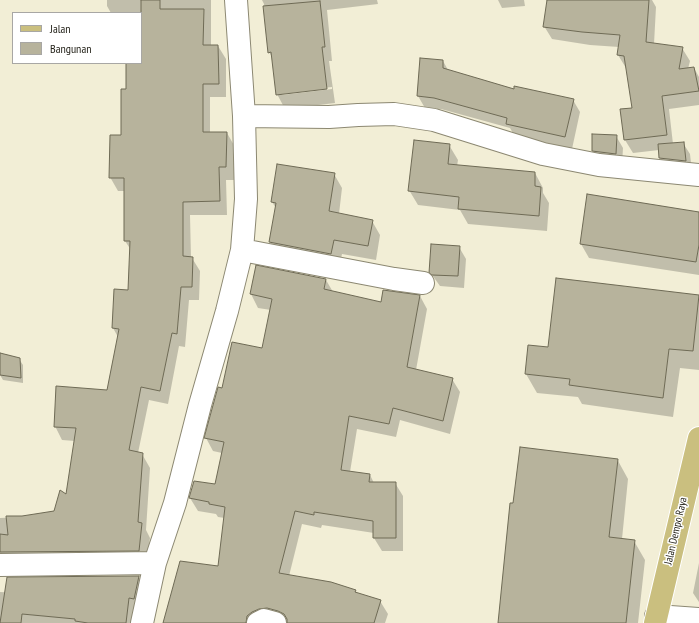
<!DOCTYPE html>
<style>
body{margin:0}
#map{position:relative;width:699px;height:623px;overflow:hidden;background:#f2eed6;font-family:"PT Sans Narrow",sans-serif}
canvas{display:block}
.legend{position:absolute;left:12px;top:12px;width:130px;height:52px;box-sizing:border-box;background:#fff;border:1px solid #a8a7a4;margin:0;padding:5px 7px;list-style:none;font-size:12px;color:#26241b}
.legend li{display:flex;align-items:center;gap:8px;height:20px}
.legend b{width:20px;border:1px solid #a8a7a4}
</style>
<div id="map">
<canvas width="699" height="623"></canvas>
<ul class="legend">
<li><b style="height:5px;background:#cabf7f"></b>Jalan</li>
<li><b style="height:11px;background:#b7b39c"></b>Bangunan</li>
</ul>
</div>
<script>
const ctx = document.querySelector('canvas').getContext('2d');
ctx.lineJoin = 'round';
function paint(path, color) { ctx.fillStyle = color; ctx.fill(path, 'evenodd'); }
const poly = rows => new Path2D(rows.map(r => 'M' + r).join(''));
function trace(path, color, width, dash) { ctx.strokeStyle = color; ctx.lineWidth = width; ctx.lineCap = dash ? 'butt' : 'round'; ctx.setLineDash(dash || []); ctx.stroke(path); }
function write(font, color, halo, rows, align = 'center') {
  ctx.font = font + ' "PT Sans Narrow",sans-serif'; ctx.lineWidth = 3; ctx.setLineDash([]); ctx.textBaseline = 'middle'; ctx.strokeStyle = halo; ctx.fillStyle = color; for (const [text, x, y, turn = 0] of rows) {
    ctx.save(); ctx.translate(x, y); ctx.rotate((+turn || 0) * Math.PI / 180); ctx.textAlign = isNaN(turn) ? turn : align; if (halo) ctx.strokeText(text, 0, 0); ctx.fillText(text, 0, 0); ctx.restore();
  }
}
paint(poly([
 [107,0,211,0,211,46,218,46,226,59,226,97,210,97,210,133,227,133,235,147,234,180,226,180,227,215,190,215,191,258,192,258,200,271,199,300,189,300,185,347,179,346,168,404,149,400,138,453,142,454,150,468,146,530,150,538,146,564,0,569,0,518,22,517,55,511,67,495,75,441,62,440,55,426,107,391,118,337,113,328,129,291,131,250,125,241,125,191,118,191,110,177,122,136,127,90,127,63,141,63,141,13,111,13,107,6],
 [262,0,377,0,378,4,327,10,332,61,329,61,335,103,285,109,277,94,272,57,269,52,264,4],
 [332,87,332,89,282,95,282,93],
 [498,0,524,0,525,6,502,8],
 [548,0,652,0,656,7,654,44,682,48,690,61,688,69,694,68,699,77,699,105,669,109,673,144,683,143,690,154,692,172,667,170,660,158,659,150,633,153,625,140,634,109,627,68,626,68,618,55,619,47,590,45,552,39,544,26],
 [443,61,448,70,515,90,573,100,580,112,572,149,514,135,510,128,441,109,425,108,418,96],
 [616,136,623,148,622,165,599,162,593,151],
 [449,145,458,160,457,166,535,173,543,188,543,193,549,203,547,231,468,224,460,210,418,205,409,190],
 [334,174,342,188,339,214,372,221,380,235,376,260,342,254,339,268,278,256,270,242,276,208,272,202],
 [699,213,699,275,589,258,581,244],
 [459,247,466,259,464,288,440,286,430,272],
 [256,266,326,280,333,292,381,303,420,296,427,309,416,370,452,379,460,392,450,434,400,420,396,437,357,429,350,472,370,475,374,483,395,483,403,496,403,551,382,551,374,538,374,533,322,525,321,528,302,524,289,576,355,590,357,594,380,601,388,614,385,623,165,623,219,567,225,518,218,517,216,514,198,511,190,498,215,485,222,453,213,451,206,438,223,389,263,349,271,310,258,308,251,294],
 [556,279,699,296,699,370,680,368,673,417,582,404,578,397,537,393,526,374,549,348],
 [0,354,19,359,23,365,23,383,3,380,0,375],
 [617,459,628,479,622,539,634,541,645,560,638,623,499,623],
 [699,563,699,602,693,593],
 [139,577,147,591,135,623,0,623,0,592,103,597]
]), '#0003');
const building = poly([
 [141,0,160,0,160,9,204,9,203,45,218,45,219,84,203,84,203,132,227,132,226,167,219,167,220,201,183,202,183,256,193,257,192,287,181,287,177,334,172,333,160,391,141,387,129,450,143,453,138,522,142,523,139,551,0,552,0,534,8,535,6,516,22,516,54,511,60,490,66,494,76,428,54,427,56,386,107,390,119,329,112,328,114,289,128,290,130,241,124,241,124,178,109,178,110,135,121,135,121,89,126,89,126,63,141,63,141,0],
 [547,0,649,0,646,42,683,47,679,69,694,67,699,91,662,96,667,135,624,140,620,109,632,108,624,56,617,55,620,35,582,32,543,27,547,0],
 [320,1,325,47,322,47,327,89,276,95,271,52,268,53,263,6,320,1],
 [420,58,443,60,443,68,514,89,514,86,574,99,565,137,506,124,507,118,434,98,417,96,420,58],
 [592,134,617,135,616,154,592,151,592,134],
 [414,140,450,144,448,164,535,172,535,186,541,187,539,216,458,209,459,197,408,191,414,140],
 [684,142,686,161,659,158,658,144,684,142],
 [277,164,335,173,329,211,373,220,368,246,334,240,331,254,269,242,276,203,271,202,277,164],
 [587,194,699,212,699,245,696,262,580,244,587,194],
 [431,244,460,246,458,276,432,275,429,273,431,244],
 [256,265,326,279,324,289,381,302,383,290,420,295,407,367,453,378,443,421,393,408,389,424,349,416,341,470,370,474,369,482,396,482,396,538,373,538,373,521,314,512,314,515,295,511,279,573,331,582,356,590,355,592,381,600,374,623,287,623,287,619,284,614,278,611,267,608,259,609,252,612,247,616,246,623,163,623,180,561,218,566,225,507,209,504,209,502,189,498,194,481,215,484,224,442,204,438,218,387,222,388,232,342,262,348,272,299,250,294,256,265],
 [556,278,699,295,693,351,669,349,663,398,569,385,570,379,525,374,528,345,548,347,556,278],
 [0,353,20,358,21,378,0,375,0,353],
 [520,447,618,459,609,537,635,540,626,623,498,623,510,503,513,503,520,447],
 [139,576,134,599,129,598,126,623,88,623,75,621,75,619,22,614,21,623,0,623,7,577,139,576]
]);
paint(building, '#b7b39c');
trace(building, '#6e6a55', 1);
const street = poly([
 [244,116,329,117,358,115,394,114,434,120,543,154,599,165,699,175],
 [242,250,394,279,423,283],
 [0,565,155,563],
 [656,616,699,619],
 [142,623,155,563,175,503,200,405,227,311,242,250,246,199,244,116,236,0],
 [258,623,264,620,275,623]
]);
const primary = poly([
 [655,623,699,438]
]);
trace(street, '#8c8872', 24);
trace(primary, '#fff', 24);
trace(street, '#fff', 22);
trace(primary, '#cabf7f', 22);
write('11px', '#26241b', '#fff', [
 ["Jalan Dempo Raya",676,531,-77]
]);
</script>
